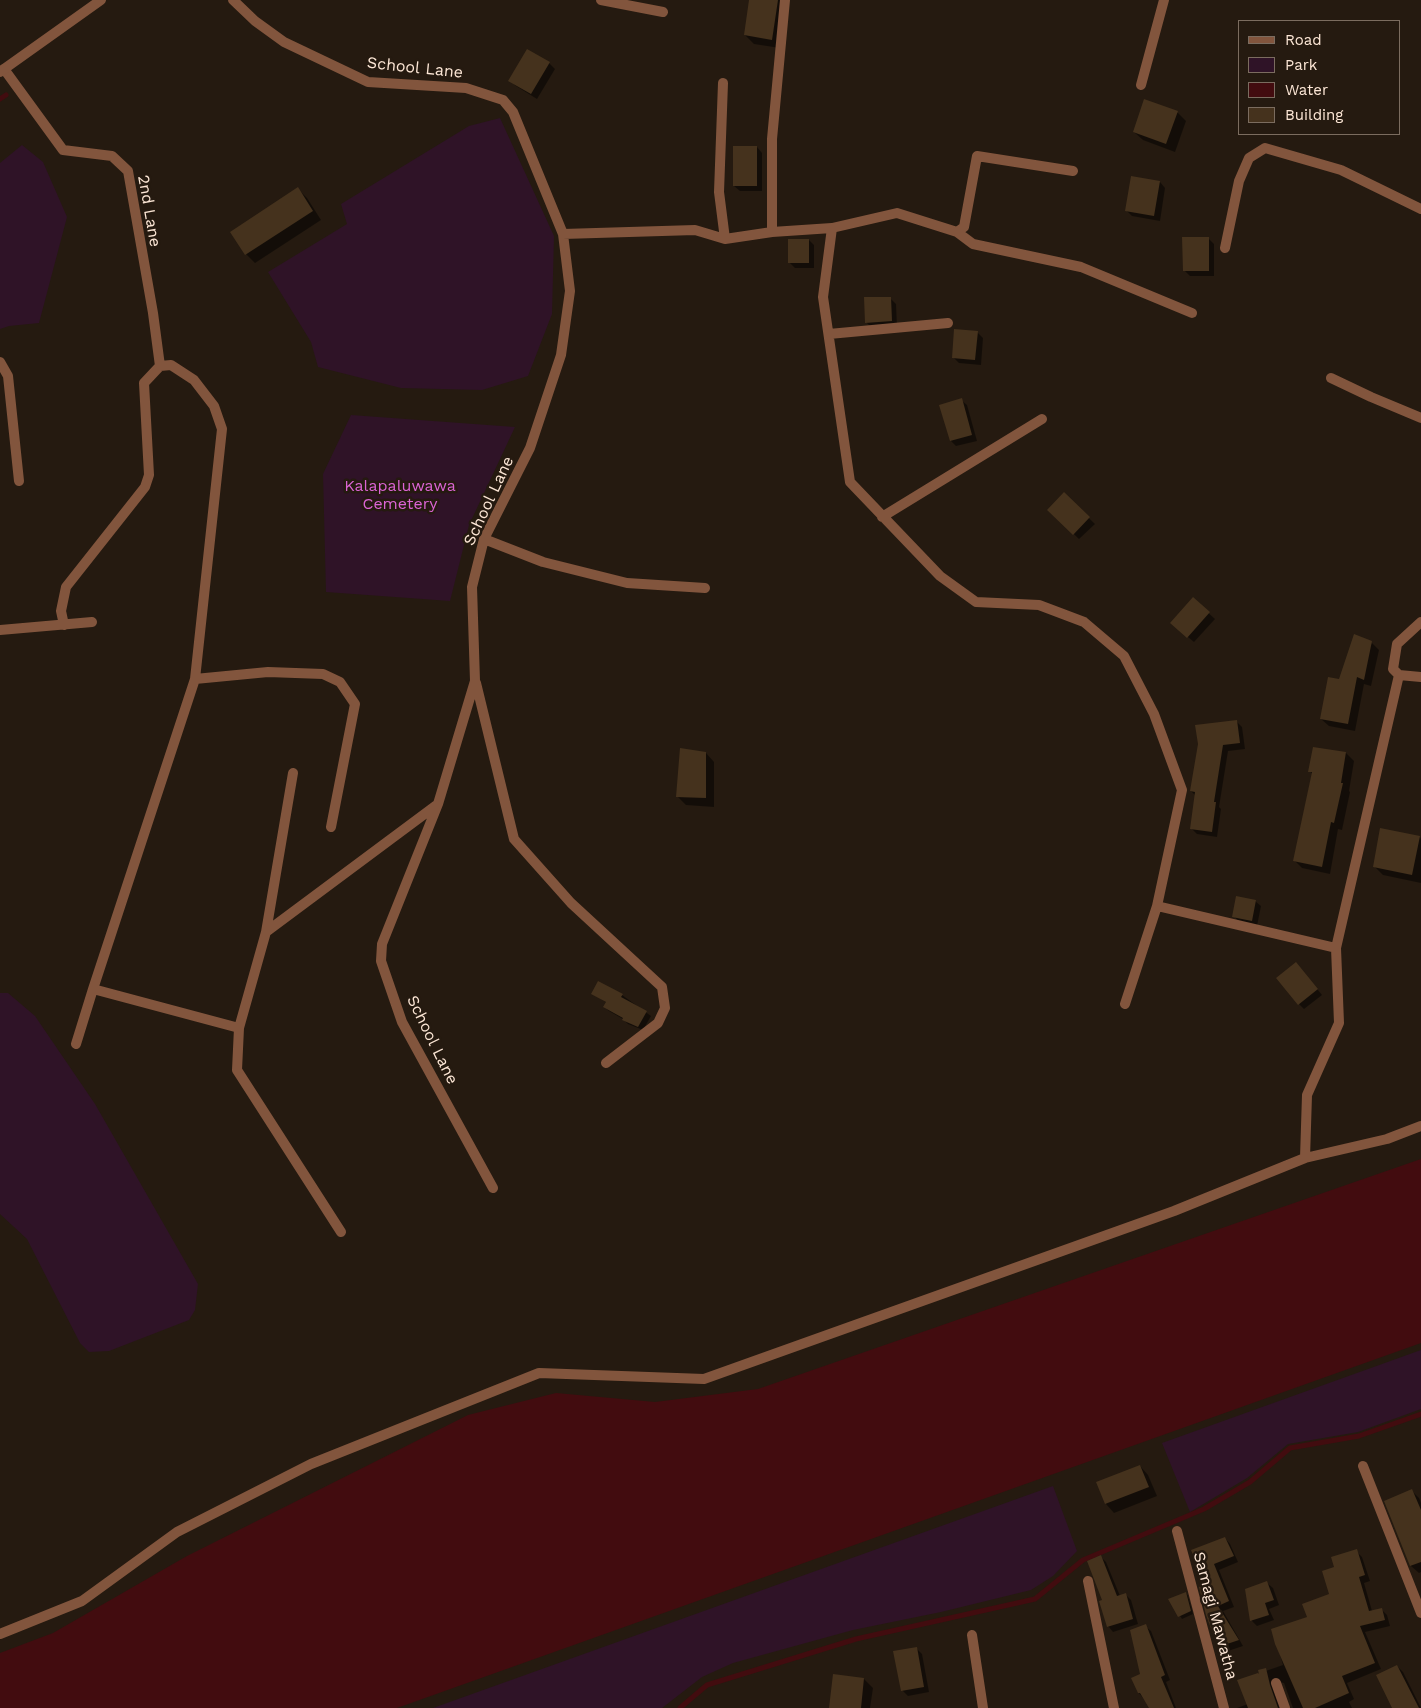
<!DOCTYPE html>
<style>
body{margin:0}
#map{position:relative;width:1421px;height:1708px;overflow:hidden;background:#251a10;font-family:"Work Sans",sans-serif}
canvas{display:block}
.legend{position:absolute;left:1238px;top:20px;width:162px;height:115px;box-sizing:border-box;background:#251a10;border:1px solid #7b6c5f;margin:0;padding:6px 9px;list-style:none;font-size:15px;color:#fde7d6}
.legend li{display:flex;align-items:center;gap:10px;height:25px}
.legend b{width:25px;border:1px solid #7b6c5f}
</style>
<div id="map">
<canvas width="1421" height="1708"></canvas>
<ul class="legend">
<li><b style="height:6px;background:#82553d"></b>Road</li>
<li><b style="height:14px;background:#2f1327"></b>Park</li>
<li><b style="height:14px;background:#420c0f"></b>Water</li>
<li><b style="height:14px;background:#45321d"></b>Building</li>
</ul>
</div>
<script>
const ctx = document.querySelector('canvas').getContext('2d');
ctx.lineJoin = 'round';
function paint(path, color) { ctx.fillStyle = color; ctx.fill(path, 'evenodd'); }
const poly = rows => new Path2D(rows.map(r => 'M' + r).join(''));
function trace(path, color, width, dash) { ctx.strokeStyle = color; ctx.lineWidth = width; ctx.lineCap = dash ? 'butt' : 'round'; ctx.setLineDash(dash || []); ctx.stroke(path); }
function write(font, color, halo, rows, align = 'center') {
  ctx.font = font + ' "Work Sans",sans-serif'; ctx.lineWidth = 5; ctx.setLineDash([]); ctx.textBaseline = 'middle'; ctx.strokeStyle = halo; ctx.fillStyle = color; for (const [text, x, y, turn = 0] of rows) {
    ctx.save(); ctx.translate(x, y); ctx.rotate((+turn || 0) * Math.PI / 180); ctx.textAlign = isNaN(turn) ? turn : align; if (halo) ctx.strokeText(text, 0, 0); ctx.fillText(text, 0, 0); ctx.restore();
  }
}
paint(poly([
 [500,118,554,236,552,314,528,376,482,390,401,388,318,367,311,342,268,272,347,224,341,204,469,126],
 [22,145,43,162,67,217,39,323,9,326,0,329,0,163],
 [351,415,515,427,469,525,450,601,326,592,323,474],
 [0,993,8,993,35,1016,95,1104,198,1284,195,1310,189,1320,109,1351,89,1352,80,1343,27,1239,0,1214],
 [1421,1350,1421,1409,1358,1432,1288,1444,1247,1478,1190,1512,1162,1443],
 [1053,1486,1077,1551,1053,1576,1031,1590,941,1612,853,1630,733,1663,702,1677,662,1708,433,1708]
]), '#2f1327');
paint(poly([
 [1421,1159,1421,1343,397,1708,0,1708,0,1653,53,1633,187,1556,468,1415,556,1393,655,1402,758,1389]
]), '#420c0f');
paint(poly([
 [750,0,786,0,780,48,754,44,745,35],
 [549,63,555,69,537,99,516,86,510,81],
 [1145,101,1178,113,1186,121,1175,152,1143,140,1134,132],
 [757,147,762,153,762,191,740,191,734,186],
 [1160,182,1165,188,1160,221,1132,216,1126,210],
 [298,189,307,198,321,220,255,263,246,254,232,232],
 [1208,238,1214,244,1214,276,1190,276,1184,270],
 [809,240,814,245,814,268,795,268,789,262],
 [890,298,896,304,897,327,872,328,866,322],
 [977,332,983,338,981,365,959,363,953,357],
 [961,400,967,405,977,441,956,446,951,441,941,405],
 [1064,494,1095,524,1079,539,1049,510],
 [1193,599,1215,619,1194,642,1178,629],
 [1372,643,1379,650,1371,686,1364,684,1355,731,1329,726,1321,719,1340,680],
 [1236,721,1242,727,1245,749,1228,751,1219,807,1221,809,1217,837,1197,834,1191,828,1196,796,1191,791],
 [1314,748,1346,753,1354,761,1349,791,1350,792,1342,830,1338,829,1330,874,1302,868,1294,860,1312,774,1310,771],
 [706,753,714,762,714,807,686,805,677,796],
 [1420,837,1421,839,1421,883,1383,875,1374,866],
 [1255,901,1261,906,1257,926,1239,922,1234,916],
 [1301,969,1322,995,1304,1009,1299,1004],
 [593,994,622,995,651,1016,643,1030,628,1024,623,1019,609,1011,604,1007,607,1003],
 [1140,1466,1148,1475,1157,1496,1114,1513,1106,1504,1097,1483],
 [1412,1491,1419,1498,1421,1503,1421,1572,1419,1573,1411,1566,1386,1502],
 [1225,1538,1230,1544,1238,1562,1219,1570,1234,1607,1223,1611,1243,1646,1225,1652,1219,1646,1207,1585,1193,1551],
 [1356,1551,1362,1557,1370,1581,1364,1583,1372,1611,1381,1609,1387,1615,1390,1626,1365,1632,1381,1669,1347,1683,1354,1699,1349,1702,1352,1708,1293,1708,1284,1683,1280,1682,1281,1708,1237,1708,1248,1704,1261,1677,1260,1673,1283,1665,1273,1630,1308,1617,1331,1595,1335,1568],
 [1101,1557,1106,1562,1120,1596,1125,1594,1131,1600,1138,1624,1113,1632,1108,1626,1104,1601],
 [1267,1583,1273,1588,1279,1605,1269,1609,1274,1620,1257,1626,1252,1621,1247,1590],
 [1186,1593,1188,1596,1193,1614,1182,1619,1170,1600],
 [1145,1626,1151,1631,1170,1680,1166,1682,1176,1708,1151,1708,1139,1693],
 [916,1648,922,1654,929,1692,908,1696,902,1690],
 [1397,1666,1403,1672,1421,1708,1394,1708],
 [864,1679,873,1688,870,1708,830,1708]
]), '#0007');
trace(poly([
 [0,99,6,95],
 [680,1708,707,1685,856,1639,1035,1599,1083,1560,1204,1509,1250,1482,1290,1448,1359,1436,1421,1414]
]), '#420c0f', 5);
paint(poly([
 [749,0,778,0,772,40,744,35],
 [527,49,550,62,531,94,508,81],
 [1144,99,1178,111,1166,144,1133,132],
 [733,146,757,146,757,186,733,186],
 [1131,176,1160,181,1154,216,1125,211],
 [298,187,313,211,245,255,230,232],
 [1182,237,1209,237,1209,271,1183,271],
 [788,239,809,239,809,263,788,263],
 [864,297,891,297,892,321,865,323],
 [954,329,978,331,975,360,952,358],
 [962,398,972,435,950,441,939,405],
 [1064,492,1090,517,1073,535,1047,510],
 [1193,597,1210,612,1187,638,1170,623],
 [1354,634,1372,641,1364,680,1357,677,1348,724,1320,719,1328,677,1339,679],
 [1237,720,1240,743,1223,745,1214,802,1216,802,1212,832,1190,829,1195,792,1190,791,1198,744,1195,725],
 [1313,747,1346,752,1341,783,1343,783,1334,823,1331,822,1322,867,1293,861,1312,772,1308,772],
 [680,748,706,752,706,798,676,797],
 [1380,828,1420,836,1412,875,1373,867],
 [1236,896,1256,900,1252,921,1232,917],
 [1296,962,1318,989,1298,1005,1276,978],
 [598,981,623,994,621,997,647,1011,638,1027,622,1020,623,1018,603,1007,606,1002,591,994],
 [1140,1465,1149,1487,1105,1504,1096,1482],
 [1412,1489,1421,1510,1421,1562,1410,1566,1384,1501],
 [1225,1537,1234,1556,1214,1564,1229,1601,1218,1606,1239,1640,1218,1647,1206,1615,1199,1587,1205,1584,1191,1550],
 [1357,1549,1365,1575,1359,1577,1369,1611,1382,1608,1385,1620,1360,1626,1375,1663,1342,1676,1349,1693,1315,1708,1303,1708,1275,1644,1271,1629,1307,1617,1302,1604,1329,1594,1322,1571,1334,1567,1331,1557],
 [1101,1555,1117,1596,1126,1593,1133,1619,1107,1627,1099,1601,1102,1600,1087,1561],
 [1267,1581,1274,1600,1265,1603,1269,1615,1250,1621,1245,1589],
 [1186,1592,1191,1611,1178,1617,1168,1599],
 [1146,1624,1165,1675,1161,1677,1174,1708,1149,1708,1140,1693,1138,1693,1131,1678,1140,1674,1130,1630],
 [917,1647,924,1687,901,1691,893,1651],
 [1397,1665,1419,1708,1392,1708,1376,1675],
 [1266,1668,1270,1685,1278,1708,1248,1708,1237,1680,1258,1673,1259,1674,1258,1670],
 [833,1674,864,1678,861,1708,829,1708]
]), '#45321d');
trace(poly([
 [233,0,255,21,284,42,368,82,466,88,503,100,513,112,563,234,570,291,561,355,530,448,484,539,472,587,475,681,438,804,382,944,381,961,402,1022,493,1188],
 [601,0,663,12],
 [4,69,63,150,112,156,128,171,153,313,160,366],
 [723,83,719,192,725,239],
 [1141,85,1164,0],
 [832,228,897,213,957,232,964,227,977,156,1073,171],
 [772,232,772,139,785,0],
 [957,232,973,244,1081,267,1192,313],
 [563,234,695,230,725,239,772,232,832,228,823,297,850,482,940,576,976,602,1039,605,1084,622,1124,656,1154,714,1182,790,1157,906,1336,948,1339,1023,1307,1095,1305,1158],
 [1225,248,1239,181,1249,158,1265,148,1341,170,1421,209],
 [829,334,948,323],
 [0,362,8,376,19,481],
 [1331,378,1371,397,1421,418],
 [882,517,1042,419],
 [484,539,543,562,627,583,705,588],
 [1421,622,1397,644,1393,669,1399,675,1421,677],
 [64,625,61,611,66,587,145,487,149,475,144,383,160,366,171,365,194,380,214,406,222,429,195,679,93,989,76,1044],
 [0,630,92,622],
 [195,679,268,672,323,674,340,682,355,704,331,827],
 [476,683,514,839,571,903,662,987,665,1008,658,1023,606,1063],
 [293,773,266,932,239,1028,237,1070,341,1232],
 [266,932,438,804],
 [1336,948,1399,675],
 [93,989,239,1028],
 [1125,1004,1157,906],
 [1363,1466,1421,1613],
 [1177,1531,1224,1708],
 [1088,1581,1114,1708],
 [0,1634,82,1601,177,1532,311,1464,539,1373,704,1379,1174,1211,1305,1158,1387,1139,1421,1126],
 [972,1635,983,1708],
 [1276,1683,1285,1708]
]), '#82553d', 10);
trace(poly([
 [0,72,101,0]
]), '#82553d', 10);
write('16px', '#fde7d6', '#251a10', [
 ["School Lane",415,68,6],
 ["2nd Lane",149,211,80],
 ["School Lane",489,501,-65],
 ["School Lane",432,1040,64],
 ["Samagi Mawatha",1215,1616,75]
]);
write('16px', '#db64d4', '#251a10', [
 ["Kalapaluwawa",400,486],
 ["Cemetery",400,504]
]);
</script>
